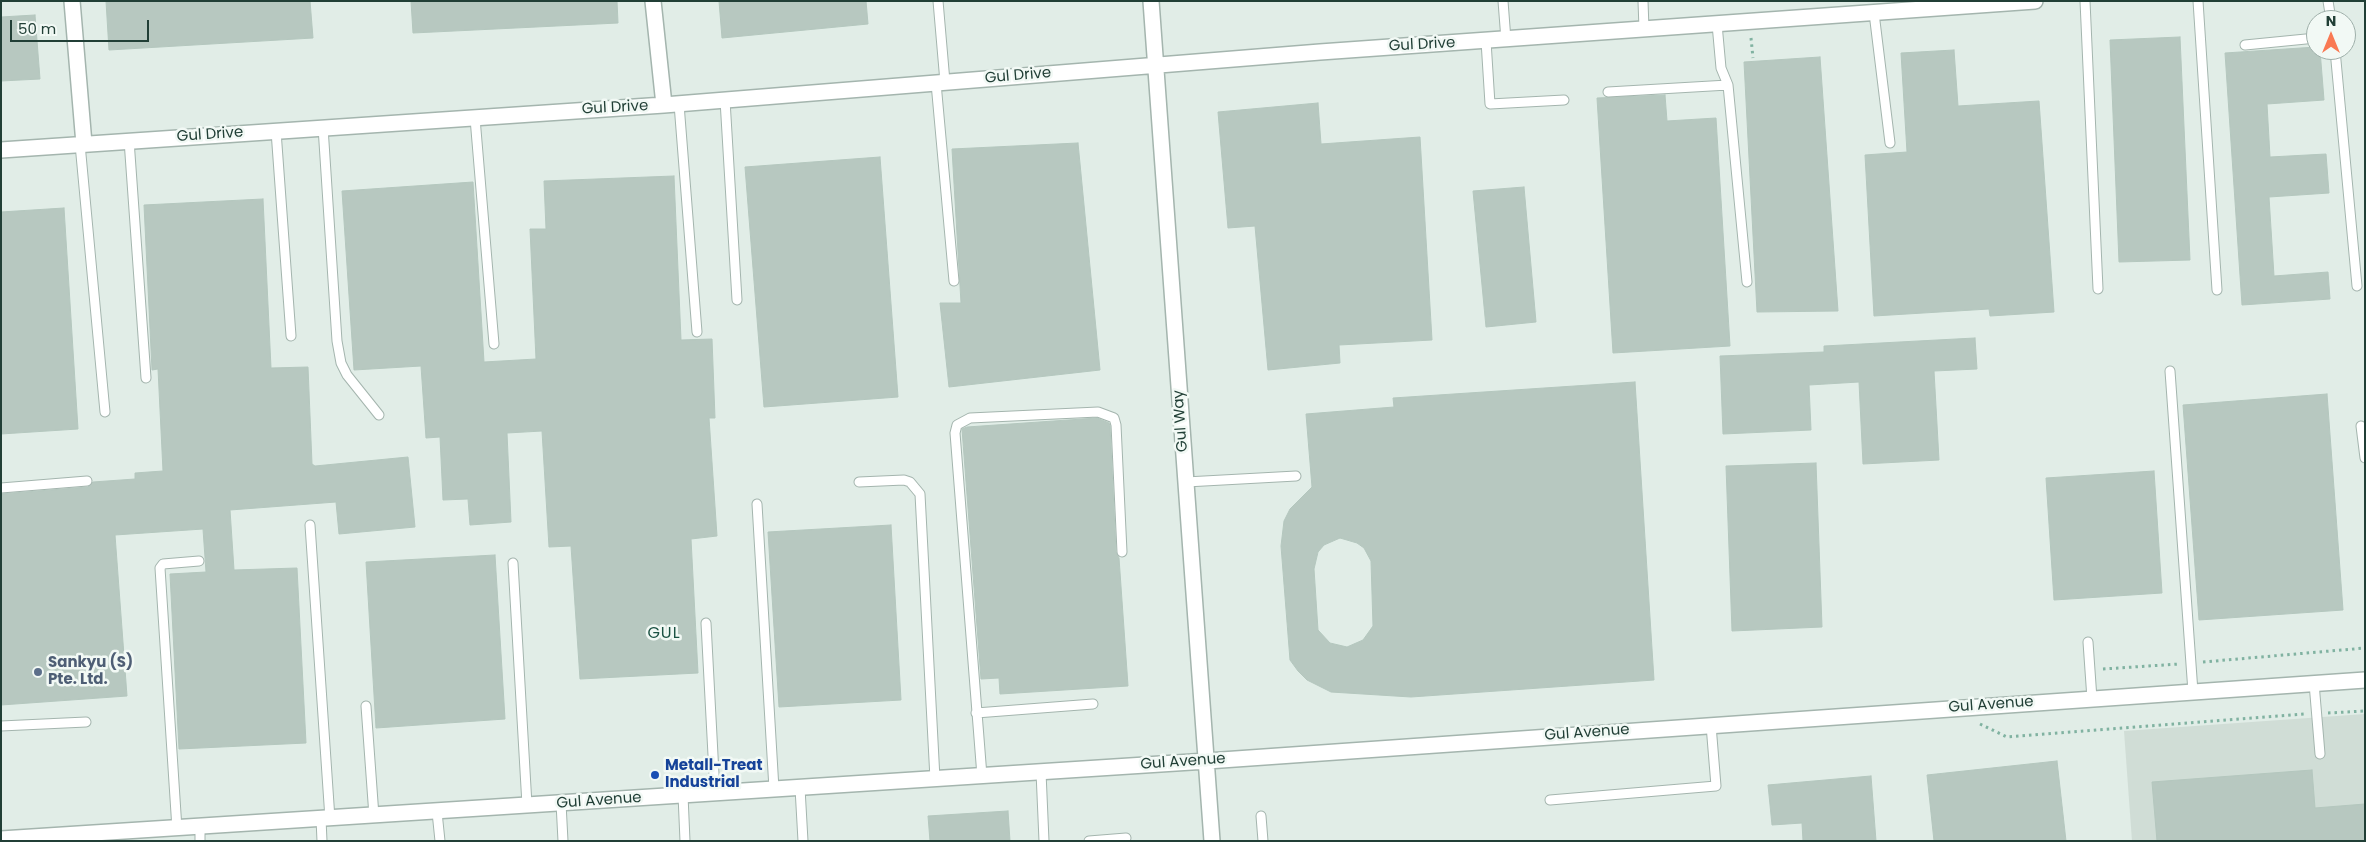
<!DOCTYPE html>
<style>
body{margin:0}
#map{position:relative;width:2366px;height:842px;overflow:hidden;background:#e1ede7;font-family:Poppins,sans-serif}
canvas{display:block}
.frame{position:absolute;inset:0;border:2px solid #213f36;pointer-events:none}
.north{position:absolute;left:2306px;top:10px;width:50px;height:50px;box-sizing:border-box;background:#f2f9f5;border:1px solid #9eafa9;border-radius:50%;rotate:0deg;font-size:14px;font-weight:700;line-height:20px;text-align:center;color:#213f36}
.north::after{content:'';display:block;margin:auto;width:18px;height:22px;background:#f97953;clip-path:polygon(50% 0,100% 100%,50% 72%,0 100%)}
.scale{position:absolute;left:10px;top:20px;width:139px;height:22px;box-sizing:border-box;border:2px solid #213f36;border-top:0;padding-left:6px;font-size:15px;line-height:18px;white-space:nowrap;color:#213f36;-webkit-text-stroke:4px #f2f9f5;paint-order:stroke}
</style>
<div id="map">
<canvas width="2366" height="842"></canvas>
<div class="frame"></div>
<div class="north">N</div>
<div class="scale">50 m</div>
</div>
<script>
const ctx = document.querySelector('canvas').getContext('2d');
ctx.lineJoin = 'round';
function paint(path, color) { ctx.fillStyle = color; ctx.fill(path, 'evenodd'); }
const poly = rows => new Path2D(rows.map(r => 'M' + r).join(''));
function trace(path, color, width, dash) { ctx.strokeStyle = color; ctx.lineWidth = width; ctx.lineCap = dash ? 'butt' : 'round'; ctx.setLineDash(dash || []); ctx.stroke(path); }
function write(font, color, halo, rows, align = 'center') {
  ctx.font = font + ' Poppins,sans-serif'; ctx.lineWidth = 5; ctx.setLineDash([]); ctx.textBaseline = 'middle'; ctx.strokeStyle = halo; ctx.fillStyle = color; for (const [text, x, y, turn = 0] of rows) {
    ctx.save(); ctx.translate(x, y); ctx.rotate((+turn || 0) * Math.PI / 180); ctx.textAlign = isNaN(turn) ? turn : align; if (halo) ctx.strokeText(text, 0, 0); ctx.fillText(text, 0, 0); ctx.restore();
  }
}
paint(poly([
 [2365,714,2365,841,2132,841,2124,731]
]), '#d0ddd6');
const building = poly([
 [106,1,310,1,313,38,109,50,106,1],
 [411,1,617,1,618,23,413,33,411,1],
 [719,1,866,1,868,24,722,38,719,1],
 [35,15,40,79,1,81,1,17,35,15],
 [2180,37,2190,260,2119,262,2110,40,2180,37],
 [2316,47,2316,50,2320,50,2324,100,2267,104,2270,157,2326,154,2329,193,2269,197,2274,276,2328,272,2330,299,2242,305,2225,53,2316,47],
 [1954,50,1958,106,2039,101,2054,312,1990,316,1989,309,1874,316,1865,155,1907,152,1901,53,1954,50],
 [1820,57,1838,311,1757,312,1744,62,1820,57],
 [1665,95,1667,121,1716,118,1730,346,1613,353,1597,98,1665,95],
 [1318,103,1321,144,1420,137,1432,340,1339,345,1340,363,1268,370,1255,226,1228,228,1218,112,1318,103],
 [1078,143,1100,370,949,387,940,303,961,303,952,149,1078,143],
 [880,157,898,397,764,407,745,167,880,157],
 [674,176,681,340,712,339,715,418,709,418,717,536,691,539,698,673,580,679,571,546,549,547,542,431,507,433,511,522,470,525,468,499,443,500,440,437,426,438,421,366,354,370,342,191,473,182,484,362,536,359,530,229,546,229,544,181,674,176],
 [1524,187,1536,322,1486,327,1473,191,1524,187],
 [263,199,271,368,308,367,312,464,315,466,408,457,415,527,339,534,336,502,230,510,234,570,297,568,306,743,179,749,170,574,206,572,203,529,115,535,127,696,1,705,1,494,88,487,93,482,135,479,135,473,163,471,158,369,152,370,144,205,263,199],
 [64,208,78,429,1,434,1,212,64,208],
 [1975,338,1977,369,1934,371,1939,460,1863,464,1859,382,1809,385,1811,430,1723,434,1720,356,1824,352,1824,346,1975,338],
 [1635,382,1654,680,1411,697,1331,692,1307,680,1298,671,1290,660,1281,546,1284,521,1290,509,1312,487,1306,414,1394,407,1393,398,1635,382],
 [1340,538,1357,543,1364,548,1371,561,1373,626,1363,640,1347,647,1330,643,1318,630,1314,569,1318,552,1324,545,1340,538],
 [2327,394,2343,610,2199,620,2183,405,2327,394],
 [1097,418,1109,423,1110,426,1116,552,1119,558,1128,686,1000,694,999,678,981,679,962,429,967,427,1097,418],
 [1816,463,1822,627,1732,631,1726,466,1816,463],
 [2154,471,2162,593,2054,600,2046,478,2154,471],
 [891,525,901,700,779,707,768,532,891,525],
 [495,555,505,719,376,728,366,562,495,555],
 [2057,761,2066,841,1934,841,1927,775,2057,761],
 [2312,770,2315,808,2365,804,2365,841,2157,841,2152,782,2312,770],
 [1871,776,1876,841,1803,841,1802,823,1772,825,1768,785,1871,776],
 [1008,811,1010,841,930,841,928,816,1008,811]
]);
paint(building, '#b7c8c0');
trace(building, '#b4c7be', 1);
const service = poly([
 [938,1,945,82],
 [1503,1,1506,40],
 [1643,1,1644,29],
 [2085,1,2098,289],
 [2198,1,2217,290],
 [2328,1,2331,20],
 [1874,13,1890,143],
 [1717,24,1721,68,1728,85,1747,282],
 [1486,41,1490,104,1564,100],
 [2245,45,2316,38],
 [2335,50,2357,286],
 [936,83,954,281],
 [1608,92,1728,85],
 [725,100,737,300],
 [679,104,697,332],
 [475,118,494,344],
 [323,127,337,341,341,363,347,375,379,415],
 [276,131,291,336],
 [129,140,146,378],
 [80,144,105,412],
 [2170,371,2193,692],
 [2361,426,2365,458],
 [859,482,904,480,910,482,920,494,935,779],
 [1186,482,1296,476],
 [1,488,87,481],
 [757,504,774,789],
 [310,525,330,819],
 [513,563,527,805],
 [706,623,715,793],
 [2088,642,2092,699],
 [2314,683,2320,754],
 [366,706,374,816],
 [976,713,1093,704],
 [1,726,86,722],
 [1041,772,1044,841],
 [982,776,955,433,957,425,970,418,1098,412,1114,418,1116,425,1122,552],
 [800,788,803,841],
 [683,795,685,841],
 [1550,800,1716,786,1711,725],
 [561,803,563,841],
 [437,812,440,841],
 [1261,816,1263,841],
 [321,819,322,841],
 [200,827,200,841],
 [177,829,160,568,163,564,199,561],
 [1089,841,1126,838]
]);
const minor = poly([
 [72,1,84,144],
 [653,1,664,105],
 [1151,1,1212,841],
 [1,150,664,105,1320,52,2035,1],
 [1,839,1207,761,2365,680]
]);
trace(service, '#a4b5ae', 11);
trace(minor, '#a4b5ae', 18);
trace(poly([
 [1751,38,1753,58],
 [2203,662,2365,648],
 [2103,669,2179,664],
 [2328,713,2365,711],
 [1980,724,2007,737,2304,714]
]), '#80b2a1', 3, [2.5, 4]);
trace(service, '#fff', 9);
trace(minor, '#fff', 15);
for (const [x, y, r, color] of [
 [38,672,5,"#5c6f8a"],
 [655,775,5,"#1a4fb4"]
]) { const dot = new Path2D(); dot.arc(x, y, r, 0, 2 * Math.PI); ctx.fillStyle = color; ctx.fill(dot); trace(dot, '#f2f9f5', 2); }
write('15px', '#213f36', '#f2f9f5', [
 ["Gul Drive",1422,45,-3],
 ["Gul Drive",1018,76,-5],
 ["Gul Drive",615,108,-3],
 ["Gul Drive",210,135,-4],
 ["Gul Way",1181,421,-94],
 ["Gul Avenue",1991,705,-4],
 ["Gul Avenue",1587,733,-4],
 ["Gul Avenue",1183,762,-4],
 ["Gul Avenue",599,801,-4]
]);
write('bold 15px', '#4e5e75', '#f2f9f5', [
 ["Sankyu (S)",48,663],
 ["Pte. Ltd.",48,680]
], 'left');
write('bold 15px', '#164399', '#f2f9f5', [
 ["Metall-Treat",665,766],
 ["Industrial",665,783]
], 'left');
ctx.letterSpacing = '1px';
write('16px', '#1b5243', '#f2f9f5', [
 ["GUL",664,634]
]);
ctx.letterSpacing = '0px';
</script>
